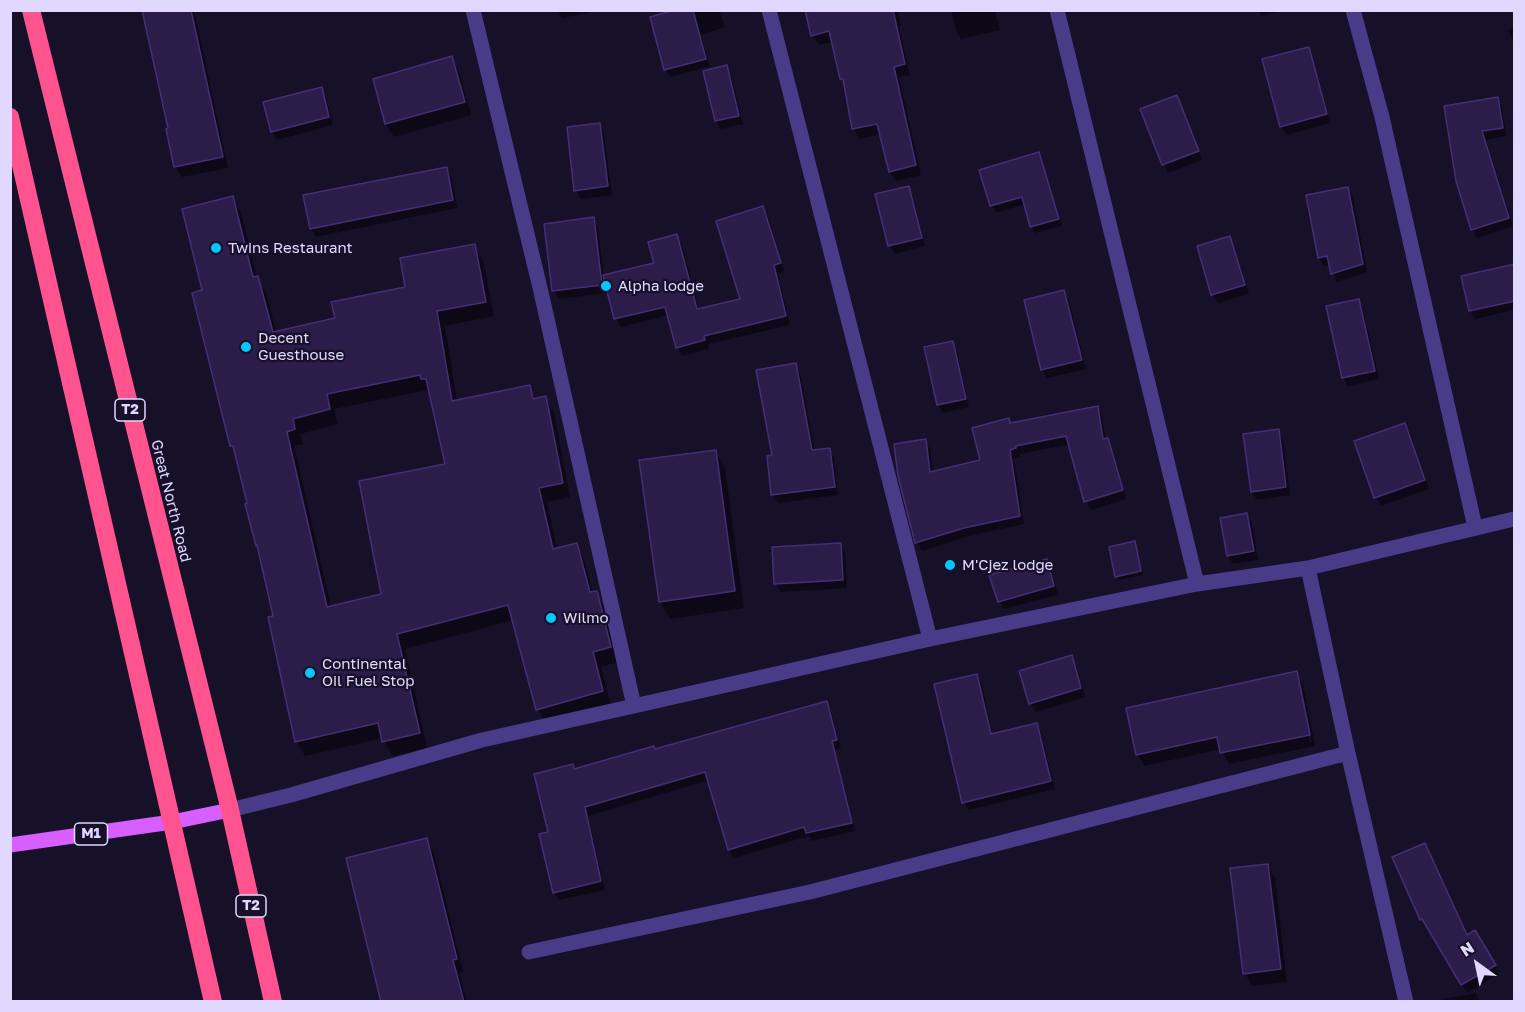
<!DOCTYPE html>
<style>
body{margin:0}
#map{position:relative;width:1525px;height:1012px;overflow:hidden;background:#171029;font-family:"Golos Text",sans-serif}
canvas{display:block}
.frame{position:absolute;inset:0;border:12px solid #e1d8ff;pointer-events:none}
.north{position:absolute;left:1447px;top:934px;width:60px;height:60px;-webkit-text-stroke:4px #171029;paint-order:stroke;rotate:327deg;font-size:16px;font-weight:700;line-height:24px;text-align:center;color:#e1d8ff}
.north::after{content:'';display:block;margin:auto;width:21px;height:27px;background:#e1d8ff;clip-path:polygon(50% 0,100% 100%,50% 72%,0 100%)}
</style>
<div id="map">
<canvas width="1525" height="1012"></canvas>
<div class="frame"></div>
<div class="north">N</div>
</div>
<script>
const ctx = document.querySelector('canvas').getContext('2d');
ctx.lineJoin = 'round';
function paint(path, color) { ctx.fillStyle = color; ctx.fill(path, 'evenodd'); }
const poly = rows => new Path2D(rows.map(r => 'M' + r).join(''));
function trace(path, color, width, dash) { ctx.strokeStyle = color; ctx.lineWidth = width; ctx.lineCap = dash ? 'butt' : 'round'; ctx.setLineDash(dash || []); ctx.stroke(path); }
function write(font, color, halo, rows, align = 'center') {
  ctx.font = font + ' "Golos Text",sans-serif'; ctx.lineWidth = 4.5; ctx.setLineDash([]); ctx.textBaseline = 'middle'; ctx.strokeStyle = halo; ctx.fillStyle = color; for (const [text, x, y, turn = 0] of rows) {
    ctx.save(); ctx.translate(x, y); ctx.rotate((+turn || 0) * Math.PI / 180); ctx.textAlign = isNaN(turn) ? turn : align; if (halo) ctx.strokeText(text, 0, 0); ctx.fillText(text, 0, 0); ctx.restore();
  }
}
paint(poly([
 [144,10,194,10,228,168,182,177,176,167,168,130,170,129],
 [557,10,589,10,589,13,562,18],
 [677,10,719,10,725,27,701,35,710,66,670,77,666,70,651,18],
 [807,10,898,10,901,25,899,26,910,75,899,77,921,175,896,181,890,171,881,134,859,139,854,128,845,85,842,79,833,42,819,45,813,35],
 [951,10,995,10,1000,30,961,39,956,31],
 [1258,10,1287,10,1261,16],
 [1514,27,1514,43,1508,30],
 [1308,48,1313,57,1330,123,1286,135,1281,126],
 [452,58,459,71,471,115,394,137,386,124],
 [726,67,731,75,743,124,721,129,716,121,705,72],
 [321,89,326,97,333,125,277,140,272,132],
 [1176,96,1202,160,1168,173,1142,110],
 [1497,99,1502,107,1506,136,1486,140,1513,226,1477,238,1472,229,1457,181],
 [599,124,604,133,612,195,581,199,576,190],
 [1038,154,1042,161,1062,226,1035,233,1031,226,1025,204,996,213,992,205],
 [447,169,452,178,457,208,316,237,311,228],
 [908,188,913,196,925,246,895,254,890,245],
 [1348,188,1353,197,1367,272,1337,282,1330,265,1324,266,1319,258],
 [232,198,241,212,257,278,266,292,276,332,336,320,407,288,475,246,483,261,494,316,445,326,457,401,529,387,537,400,545,398,554,413,570,497,547,502,557,549,576,544,584,559,593,593,596,592,604,607,618,662,601,667,611,706,546,724,538,709,514,620,405,649,427,748,392,756,383,738,305,756,297,742,275,617,249,505,236,453,232,446,204,291],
 [428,390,446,465,383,595,331,607,294,446,303,444,300,434,338,424,334,409],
 [763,208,768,216,784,272,778,274,790,325,708,344,709,349,682,356,678,348,669,315,621,327,616,318,607,285,605,285,606,293,559,299,554,290,593,219,598,227,604,277,656,264,677,236,682,244,699,310,742,300],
 [1230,238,1234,246,1249,294,1218,303,1213,295,1199,247],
 [1514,265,1514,310,1475,319,1470,311,1463,277],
 [1064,291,1069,300,1086,369,1047,378,1042,370,1026,301],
 [1358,300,1363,309,1379,379,1348,386,1343,377],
 [952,342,957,351,969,407,943,413,938,404],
 [795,364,800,373,815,451,829,450,834,458,838,495,778,503,773,494,774,457],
 [1097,408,1102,416,1106,440,1112,448,1126,499,1091,510,1086,501,1070,444,1020,454,1020,457,1014,458,1024,524,969,536,922,551,917,542,925,441,930,449,933,473,982,462,1008,420,1011,424],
 [1405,424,1410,433,1429,489,1381,506,1376,497,1356,442],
 [1278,430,1283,439,1290,495,1257,500,1252,492],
 [715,451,725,468,744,608,670,619,660,602],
 [1247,515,1252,523,1258,560,1233,564,1228,556],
 [1134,543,1143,575,1119,580,1117,576],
 [840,545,845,553,847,588,781,592,776,584],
 [1046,561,1051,570,1058,595,1004,609,999,601],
 [1071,657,1076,665,1085,697,1036,712,1031,703],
 [1296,673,1303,685,1315,746,1229,764,1221,749,1144,766,1138,754],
 [1298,684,1301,684,1312,742,1310,742],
 [977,675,982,684,993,735,1036,724,1041,733,1055,789,969,810,964,802],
 [826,703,831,711,841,748,835,750,855,831,812,841,809,836,734,858,729,850,709,780,588,816,605,890,559,900,554,892,550,833,572,765,575,770,655,750],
 [427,840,434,853,463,972,459,973,467,1002,393,1002],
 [1394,858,1467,937,1475,932,1499,974,1467,993,1428,926,1426,927,1421,919],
 [1267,865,1275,878,1287,982,1252,986,1245,973],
 [1476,993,1480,1002,1443,1002,1443,999]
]), '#0007');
const building = poly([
 [142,10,191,10,223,157,174,167,166,129,168,128,142,10],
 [674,10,693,10,706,59,664,70,650,17,674,10],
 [805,10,893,10,905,64,894,67,916,165,889,172,877,124,852,129,843,79,840,79,829,31,811,36,805,10],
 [1309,47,1327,114,1280,127,1262,59,1309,47],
 [452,56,465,102,385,124,373,79,452,56],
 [727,65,739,116,715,121,703,71,727,65],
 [322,87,329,117,271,132,263,102,322,87],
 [1177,95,1199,151,1162,165,1140,109,1177,95],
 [1498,97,1503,128,1482,131,1509,218,1471,230,1456,181,1444,106,1498,97],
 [600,123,608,186,574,191,567,127,600,123],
 [1039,152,1059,219,1030,227,1022,197,990,206,979,170,1039,152],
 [447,167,453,200,310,229,303,195,447,167],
 [909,186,922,238,888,246,875,194,909,186],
 [1348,187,1363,264,1331,274,1327,256,1318,258,1306,195,1348,187],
 [233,196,253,277,258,276,273,332,335,318,331,302,405,287,400,258,475,244,486,302,437,311,452,401,530,385,533,399,546,396,563,483,539,488,553,549,577,543,590,592,597,591,611,647,593,652,603,691,536,710,508,605,397,634,420,733,382,742,378,723,295,742,268,617,273,616,257,545,256,546,245,504,247,503,233,446,230,446,192,293,202,290,182,209,233,196],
 [420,375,421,379,426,379,445,464,359,481,381,594,327,607,287,432,295,429,293,419,330,409,327,394,420,375],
 [763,206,781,263,774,265,786,316,704,336,705,340,676,348,665,307,614,319,603,275,654,263,648,242,677,234,697,309,740,299,716,221,763,206],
 [594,217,602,285,552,291,544,224,594,217],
 [1230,236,1245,285,1211,295,1197,246,1230,236],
 [1515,264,1515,301,1469,311,1461,276,1515,264],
 [1064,290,1082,360,1041,370,1024,300,1064,290],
 [1359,299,1375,371,1342,378,1326,306,1359,299],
 [953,341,966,399,937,405,924,347,953,341],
 [796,363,812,450,830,448,835,487,771,495,767,456,772,455,756,370,796,363],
 [1098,406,1103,439,1108,438,1123,490,1084,502,1066,436,1016,446,1016,448,1010,450,1020,516,964,528,915,543,898,476,894,444,926,439,930,472,980,460,972,428,1009,418,1010,423,1098,406],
 [1405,423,1425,480,1374,498,1354,441,1405,423],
 [1279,429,1286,487,1251,492,1243,434,1279,429],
 [716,450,735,591,659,602,639,460,716,450],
 [1247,513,1254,551,1227,556,1220,518,1247,513],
 [1135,541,1141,571,1115,577,1109,547,1135,541],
 [841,543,843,580,774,584,772,547,841,543],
 [1047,559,1054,586,998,602,989,575,1047,559],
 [1072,655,1081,688,1029,704,1019,671,1072,655],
 [1297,671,1310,735,1220,753,1217,737,1136,755,1126,708,1297,671],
 [977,674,991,734,1037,723,1051,781,962,803,934,684,977,674],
 [827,701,837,740,832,741,852,823,806,833,804,827,728,850,705,772,585,807,601,881,553,893,539,834,548,832,534,774,573,764,574,769,654,746,655,749,827,701],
 [427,838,457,959,453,960,464,1002,381,1002,346,858,427,838],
 [1425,843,1467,935,1475,930,1496,965,1461,985,1422,919,1420,920,1392,857,1425,843],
 [1268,864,1281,969,1243,974,1230,868,1268,864]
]);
paint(building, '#2b1c4a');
trace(building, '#452e76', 1.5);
trace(poly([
 [473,10,541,292,634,706],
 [769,10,930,639],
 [1057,10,1197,584],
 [1353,10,1382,117,1475,527],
 [1308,568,1348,753,1406,1002],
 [230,810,291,795,482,740,634,706,930,639,1197,584,1308,568,1514,519],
 [529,952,810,892,1348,753]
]), '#483b88', 15);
trace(poly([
 [10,845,172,822,230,810]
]), '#d75fff', 15);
trace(poly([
 [31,10,230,810,273,1002],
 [10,117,213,1002]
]), '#ff5390', 18);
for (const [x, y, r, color] of [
 [216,248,6,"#04c6ff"],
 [606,286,6,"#04c6ff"],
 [246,347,6,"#04c6ff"],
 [950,565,6,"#04c6ff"],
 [551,618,6,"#04c6ff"],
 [310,673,6,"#04c6ff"]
]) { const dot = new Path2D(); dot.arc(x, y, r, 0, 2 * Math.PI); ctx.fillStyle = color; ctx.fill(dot); trace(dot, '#171029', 2); }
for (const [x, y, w] of [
 [130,410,30],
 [91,834,33],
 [251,906,30]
]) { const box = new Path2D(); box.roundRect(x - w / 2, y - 11, w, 22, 4.5); ctx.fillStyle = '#171029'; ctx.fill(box); trace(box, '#e1d8ff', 1.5); }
write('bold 14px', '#e1d8ff', null, [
 ["T2",130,410],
 ["M1",91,834],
 ["T2",251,906]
]);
write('15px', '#e1d8ff', '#171029', [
 ["Twins Restaurant",228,248],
 ["Alpha lodge",618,286],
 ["Decent",258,338],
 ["Guesthouse",258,355],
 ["M'Cjez lodge",962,565],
 ["Wilmo",563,618],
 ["Continental",322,664],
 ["Oil Fuel Stop",322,681]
], 'left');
write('15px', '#e1d8ff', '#171029', [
 ["Great North Road",171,501,76]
]);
</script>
